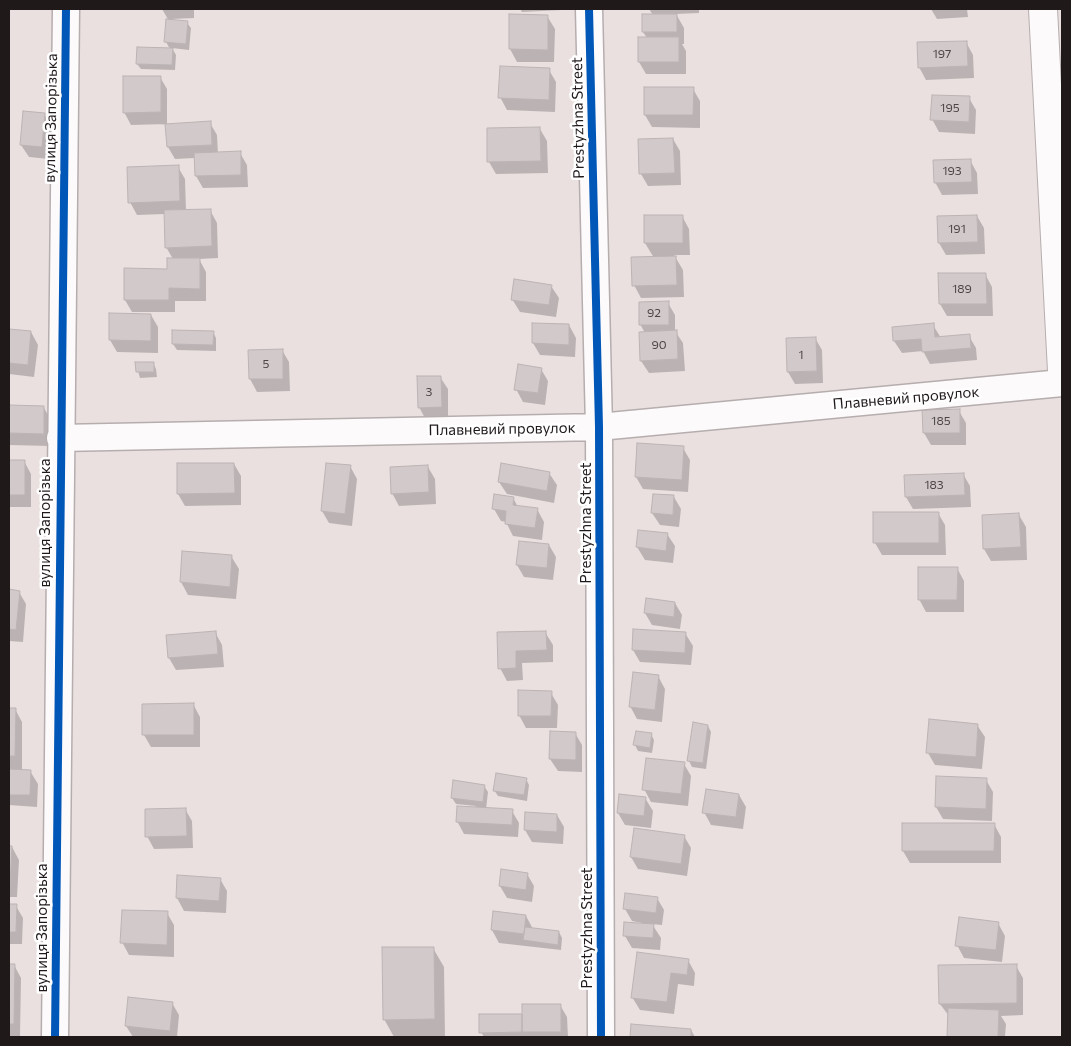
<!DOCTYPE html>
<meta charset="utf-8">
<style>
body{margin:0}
#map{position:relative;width:1071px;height:1046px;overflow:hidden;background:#eae0e0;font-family:Commissioner,sans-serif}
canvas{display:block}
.frame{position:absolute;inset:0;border:10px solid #20191a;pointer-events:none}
</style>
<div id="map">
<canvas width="1071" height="1046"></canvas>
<div class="frame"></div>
</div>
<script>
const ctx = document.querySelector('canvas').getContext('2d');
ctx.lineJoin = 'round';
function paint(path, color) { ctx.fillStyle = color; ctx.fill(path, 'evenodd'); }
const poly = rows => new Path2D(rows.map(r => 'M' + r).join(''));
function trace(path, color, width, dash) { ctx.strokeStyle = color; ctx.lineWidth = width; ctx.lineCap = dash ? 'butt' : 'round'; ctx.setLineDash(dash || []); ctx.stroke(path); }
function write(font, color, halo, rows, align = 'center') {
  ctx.font = font + ' Commissioner,sans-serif'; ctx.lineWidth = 5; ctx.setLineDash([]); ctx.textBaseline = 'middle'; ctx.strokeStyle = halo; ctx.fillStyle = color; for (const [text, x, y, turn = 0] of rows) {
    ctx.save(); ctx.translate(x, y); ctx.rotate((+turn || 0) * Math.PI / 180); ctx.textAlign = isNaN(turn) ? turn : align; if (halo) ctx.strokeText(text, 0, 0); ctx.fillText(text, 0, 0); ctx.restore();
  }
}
paint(poly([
 [162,9,194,9,194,18,171,19,187,23,191,28,189,50,172,48,176,55,175,70,141,69,137,64,170,49,166,42,167,21,169,21],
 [520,9,562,9,562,10,522,12],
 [649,9,699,9,699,13,676,14,684,28,684,44,682,44,686,51,686,74,646,74,639,62,647,38,643,32,653,15],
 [931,9,967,9,968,17,937,19],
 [510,16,547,16,555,29,554,62,517,62,510,49],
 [966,42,973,55,974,78,926,80,919,67],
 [549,70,556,82,555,112,507,110,500,97],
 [160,77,167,89,167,125,210,123,217,135,218,154,240,153,247,165,248,187,203,188,196,176,195,158,175,159,168,147,167,124,131,125,124,112],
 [693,89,700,101,700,128,652,127,645,115],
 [969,98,976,110,975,134,939,132,932,119],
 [44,114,52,127,49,159,29,157,21,145],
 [540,129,547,141,548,173,496,174,489,162],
 [673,139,680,151,681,185,648,186,641,174],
 [970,160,977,173,978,194,942,195,935,182],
 [178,167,185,179,186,211,210,210,217,223,218,258,199,259,206,272,206,301,175,301,175,312,132,312,125,300,168,270,173,259,166,247,165,214,137,215,130,202],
 [682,216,689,229,690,255,674,255,683,270,684,297,641,298,634,285,654,258,645,243],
 [977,216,984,228,985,254,946,255,939,243,938,217],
 [985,274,992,287,993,316,947,316,940,304],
 [551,286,559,298,556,317,520,312,512,299],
 [668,303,675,315,675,331,683,343,685,371,649,373,641,361,645,333,640,324],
 [151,315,158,327,158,353,117,352,110,340],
 [569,325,576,338,575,357,540,355,533,343],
 [933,325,941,338,969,336,976,348,977,360,930,364,923,351,902,353,894,341],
 [9,330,31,332,38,345,34,377,9,374],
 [213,332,216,338,216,351,177,350,173,344],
 [815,338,822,350,823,383,795,384,788,372],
 [282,350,289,362,290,391,257,392,250,379,249,351],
 [153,363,156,369,157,377,140,378,136,364],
 [541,369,548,381,545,405,523,402,516,389],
 [440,377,448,389,448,419,426,420,419,407],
 [9,407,44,408,51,420,50,446,9,445],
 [924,411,959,411,966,423,966,445,931,445,924,433],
 [683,448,690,460,688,492,643,489,636,477],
 [9,461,24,461,31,474,31,507,9,507],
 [234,464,241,476,241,505,185,506,178,494],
 [350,466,357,479,352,526,329,523,322,511],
 [428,467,435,479,436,504,399,506,392,493],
 [549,473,557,485,554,503,507,494,499,482],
 [963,474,970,486,971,507,913,509,906,497],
 [674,497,681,509,679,527,660,525,652,513],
 [513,498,518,507,537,509,544,522,542,540,513,536,506,522,501,521,494,509],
 [938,513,945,525,946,555,882,555,875,543,874,514],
 [1019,515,1026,527,1027,560,991,561,984,549],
 [639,531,667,534,675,546,673,563,645,560,637,547],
 [549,545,556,557,553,580,524,577,517,565],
 [231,556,239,569,236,599,188,595,181,582],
 [957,568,964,581,964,612,926,612,919,599],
 [9,591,19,592,26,604,23,642,9,641],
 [675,603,682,615,680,629,652,625,645,613],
 [215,632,222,645,224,667,176,670,169,658],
 [545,632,553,645,553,662,522,663,523,680,507,681,500,668,498,633],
 [685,633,693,646,691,665,640,662,633,650],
 [658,676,665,689,662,722,637,719,630,706],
 [551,693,558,705,557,728,526,728,519,715],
 [193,704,200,717,200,747,151,747,144,735],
 [9,709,15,709,22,722,22,771,30,771,38,784,37,807,9,805],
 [977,725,985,737,982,769,935,765,928,753],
 [708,726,711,732,706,769,692,767,689,761],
 [575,733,582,745,582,772,558,771,550,759],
 [651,734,654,740,652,753,638,751,635,745],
 [684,764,691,776,688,806,651,802,644,789],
 [526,779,529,785,527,801,498,796,494,790],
 [986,780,993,792,992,821,943,819,936,807],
 [484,786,488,792,486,809,512,811,519,823,518,837,464,834,457,821,476,806,456,804,452,798],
 [739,795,746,807,743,829,711,825,704,812],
 [645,798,653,811,651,828,625,825,618,813],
 [185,809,192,821,193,848,154,849,147,836],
 [526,814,557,815,564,827,563,844,532,842,525,830],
 [994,824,1001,837,1001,863,910,863,903,851],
 [684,836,691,848,687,876,638,869,631,857],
 [9,847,12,847,19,860,17,897,9,897],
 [527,874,534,886,532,902,507,898,500,886],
 [179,876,220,879,227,891,226,913,184,911,177,898],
 [657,898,664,910,662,925,652,924,661,938,660,950,632,948,625,936,642,923,632,921,625,909],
 [9,905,16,906,23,918,22,944,9,944],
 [167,913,174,925,174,957,129,955,122,942],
 [494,913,526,916,533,929,559,932,562,938,561,950,499,943,492,930],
 [998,923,1005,936,1002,962,964,958,957,945],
 [433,948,444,967,445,1037,394,1037,384,1019],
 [688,960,695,973,694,986,678,984,674,1014,640,1010,632,997],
 [9,965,14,965,21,978,20,1036,9,1036],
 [1016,966,1023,978,1023,1015,1001,1016,1006,1024,1005,1037,948,1037,949,1016,940,1004],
 [172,1003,179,1015,177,1037,133,1037,126,1026],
 [560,1005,567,1017,568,1037,484,1037,481,1032,523,1015],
 [632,1025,691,1030,695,1037,631,1037]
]), '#0003');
const building = poly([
 [509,14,548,15,548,50,509,49,509,14],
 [642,14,677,14,677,32,642,32,642,14],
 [166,19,188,21,186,44,164,42,166,19],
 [638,37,679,37,679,62,638,62,638,37],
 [967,41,968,66,918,68,917,42,967,41],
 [137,47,173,48,172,65,136,64,137,47],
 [500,66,550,68,549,100,498,98,500,66],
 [123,76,161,76,161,112,123,113,123,76],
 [644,87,694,87,693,115,644,115,644,87],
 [932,95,970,96,969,122,930,120,932,95],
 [23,111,45,113,42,147,20,145,23,111],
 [211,121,212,145,167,147,165,124,211,121],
 [540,127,541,161,487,162,487,128,540,127],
 [673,138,675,173,639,174,638,139,673,138],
 [241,151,241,175,195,176,194,153,241,151],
 [971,159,972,182,934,183,933,160,971,159],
 [179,165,180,201,128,203,127,167,179,165],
 [211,209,212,246,165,248,164,210,211,209],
 [644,215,683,215,683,243,644,243,644,215],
 [977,215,978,242,938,243,937,216,977,215],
 [676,256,677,285,632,286,631,257,676,256],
 [167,258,200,258,200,289,169,288,169,300,124,300,124,268,167,269,167,258],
 [938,273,986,273,987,304,939,304,938,273],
 [514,279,552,285,549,305,511,300,514,279],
 [669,301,669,325,639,325,639,302,669,301],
 [109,313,151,314,151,341,109,340,109,313],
 [532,323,569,324,569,345,532,343,532,323],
 [934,323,935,337,970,334,971,348,922,352,921,339,893,341,892,327,934,323],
 [9,329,31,331,28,365,9,363,9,329],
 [172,330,214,331,213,345,172,344,172,330],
 [677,330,678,359,640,361,639,332,677,330],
 [816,337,817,371,787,372,786,338,816,337],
 [283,349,283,379,249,379,248,350,283,349],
 [135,362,154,362,154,372,136,372,135,362],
 [518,364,542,368,538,393,514,390,518,364],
 [417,376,441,376,442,407,418,408,417,376],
 [9,405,44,406,44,434,9,433,9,405],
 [960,409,960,433,923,433,922,410,960,409],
 [637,443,684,446,682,480,635,477,637,443],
 [9,460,25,460,25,495,9,495,9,460],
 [177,463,234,463,235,493,177,494,177,463],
 [326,463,351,465,345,514,321,511,326,463],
 [501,463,550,472,547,491,498,482,501,463],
 [428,465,429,492,391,494,390,467,428,465],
 [964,473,965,495,905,497,904,475,964,473],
 [494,494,514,497,513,505,538,508,535,528,505,524,506,511,492,509,494,494],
 [653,494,674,495,673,515,651,513,653,494],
 [873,512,939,512,939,543,873,543,873,512],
 [1019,513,1021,547,983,549,982,515,1019,513],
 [638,530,668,533,666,551,636,547,638,530],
 [519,541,549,544,547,568,516,565,519,541],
 [182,551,232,555,230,587,180,582,182,551],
 [918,567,958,567,957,600,918,600,918,567],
 [9,589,20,591,16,630,9,629,9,589],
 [646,598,675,602,674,617,644,613,646,598],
 [633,629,686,632,685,653,632,650,633,629],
 [216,631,218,654,168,658,166,635,216,631],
 [546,631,547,650,516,651,516,668,498,669,497,632,546,631],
 [633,672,659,675,655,710,629,707,633,672],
 [518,690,552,691,551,716,518,716,518,690],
 [194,703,194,735,142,735,142,704,194,703],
 [9,708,16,708,15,756,9,756,9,708],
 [929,719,978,724,976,757,926,753,929,719],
 [693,722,708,725,703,763,687,761,693,722],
 [550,731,576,732,576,760,549,759,550,731],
 [636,731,652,733,650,748,633,745,636,731],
 [646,758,685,762,681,794,642,790,646,758],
 [9,769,31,770,30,795,9,795,9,769],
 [496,773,527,778,524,795,493,791,496,773],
 [936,776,987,778,986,809,935,807,936,776],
 [453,780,485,785,483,802,451,798,453,780],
 [706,789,739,794,736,817,702,813,706,789],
 [619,794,646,797,644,816,617,813,619,794],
 [457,806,513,809,512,825,456,822,457,806],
 [186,808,187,836,145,837,145,809,186,808],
 [525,812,557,814,557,832,524,830,525,812],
 [902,823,995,823,994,851,902,851,902,823],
 [634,828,685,835,681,864,630,857,634,828],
 [9,846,12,846,10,885,9,885,9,846],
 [501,869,528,873,526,890,499,886,501,869],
 [177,875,221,878,219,901,176,898,177,875],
 [625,893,658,897,656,913,623,909,625,893],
 [9,904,17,904,16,932,9,932,9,904],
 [122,910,168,911,167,945,120,943,122,910],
 [493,911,526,915,524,934,491,930,493,911],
 [959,917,999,922,996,950,955,946,959,917],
 [624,922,654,924,653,938,623,936,624,922],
 [525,927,559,931,558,945,523,940,525,927],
 [382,947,434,947,435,1019,383,1020,382,947],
 [637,952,689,959,687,975,671,973,667,1002,631,998,637,952],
 [9,964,15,964,14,1024,9,1024,9,964],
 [1017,964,1017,1003,939,1004,938,965,1017,964],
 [128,997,173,1002,170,1031,125,1026,128,997],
 [522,1004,561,1004,561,1032,522,1032,522,1004],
 [948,1008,999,1010,998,1037,947,1037,948,1008],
 [479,1014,522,1014,522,1032,479,1033,479,1014],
 [631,1024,691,1029,691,1037,630,1037,631,1024]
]);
paint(building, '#d2caca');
trace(building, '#bcb3b4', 1);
const minor = poly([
 [589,9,599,427,601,1037],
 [60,438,599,427,1062,383],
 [55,1037,66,9]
]);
const tertiary = poly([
 [1043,9,1062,371]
]);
trace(minor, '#b6adae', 29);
trace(tertiary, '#b6adae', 30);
trace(minor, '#fcfafa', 26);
trace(tertiary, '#fcfafa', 28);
trace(poly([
 [589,9,599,427,601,1037],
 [55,1037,66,9]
]), '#0057b8', 8);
write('12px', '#4c4546', null, [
 ["197",942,54],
 ["195",950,108],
 ["193",952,171],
 ["191",957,229],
 ["189",962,289],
 ["92",654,313],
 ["90",659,345],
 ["1",801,355],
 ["5",266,364],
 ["3",429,392],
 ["185",941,421],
 ["183",934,485]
]);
write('15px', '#20191a', '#fff', [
 ["вулиця Запорізька",51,118,-89],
 ["Prestyzhna Street",578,118,-91],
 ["Плавневий провулок",906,398,-5],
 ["Плавневий провулок",502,429,-1],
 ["вулиця Запорізька",45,523,-90],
 ["Prestyzhna Street",586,523,-90],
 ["вулиця Запорізька",42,928,-90],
 ["Prestyzhna Street",587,928,-90]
]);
</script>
